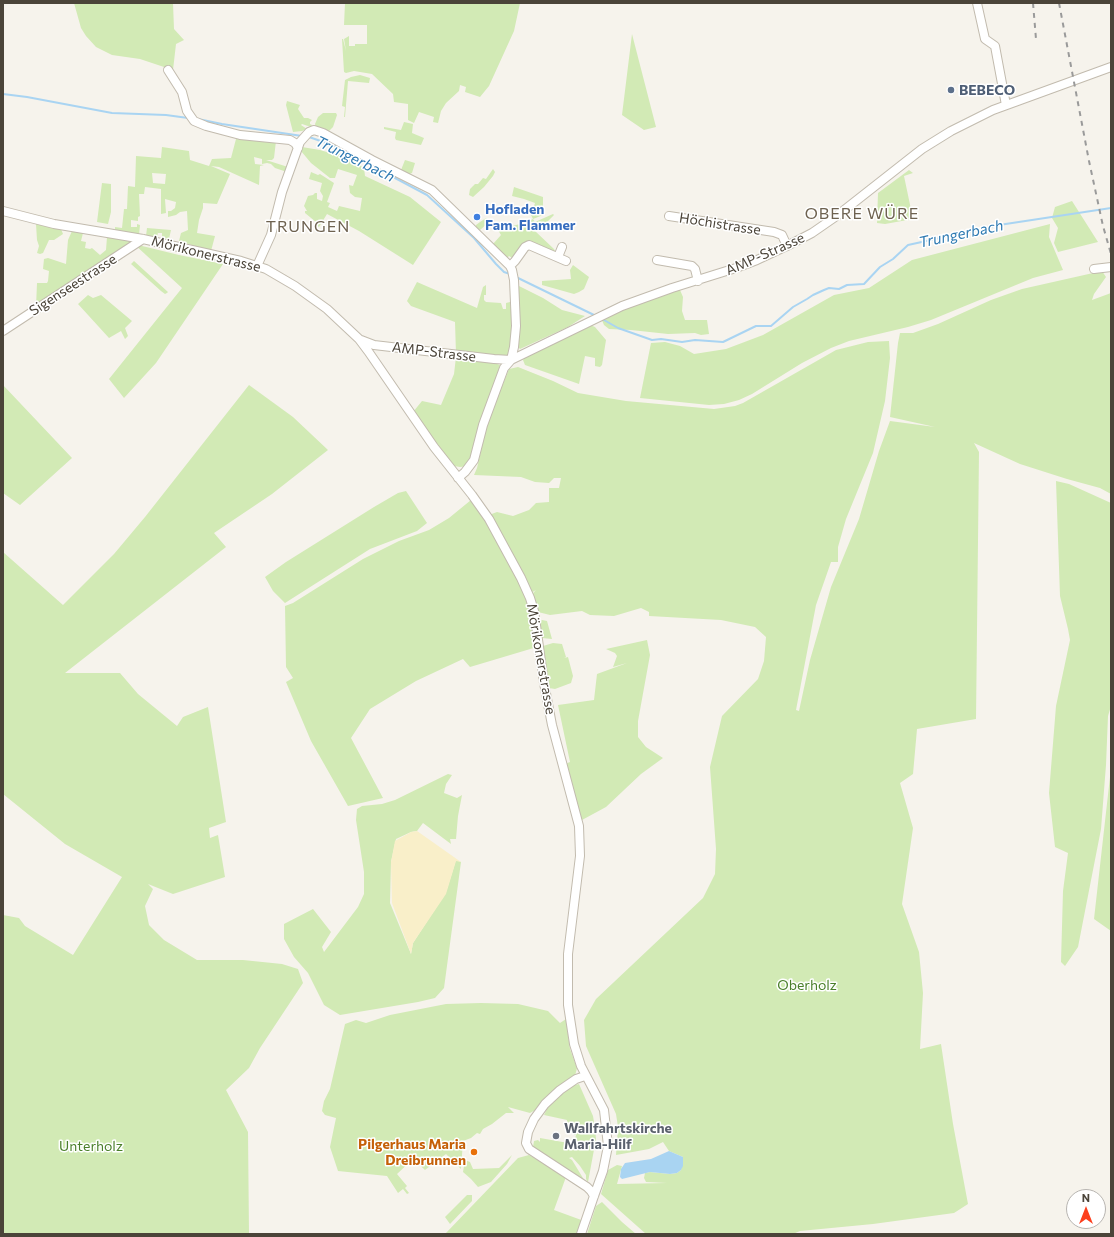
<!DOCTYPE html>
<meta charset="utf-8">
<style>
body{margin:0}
#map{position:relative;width:1114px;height:1237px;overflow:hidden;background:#f6f3ec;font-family:Commissioner,sans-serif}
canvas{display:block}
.frame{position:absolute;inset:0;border:4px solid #4b4439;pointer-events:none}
.north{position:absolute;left:1066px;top:1189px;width:40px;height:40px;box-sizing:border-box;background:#fff;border:1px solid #b7b4b0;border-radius:50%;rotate:0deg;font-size:11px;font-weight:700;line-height:16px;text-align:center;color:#4b4439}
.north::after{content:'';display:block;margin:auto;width:14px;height:18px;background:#fc3f1d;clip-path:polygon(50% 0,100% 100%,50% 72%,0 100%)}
</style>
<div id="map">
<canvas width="1114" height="1237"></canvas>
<div class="frame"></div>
<div class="north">N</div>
</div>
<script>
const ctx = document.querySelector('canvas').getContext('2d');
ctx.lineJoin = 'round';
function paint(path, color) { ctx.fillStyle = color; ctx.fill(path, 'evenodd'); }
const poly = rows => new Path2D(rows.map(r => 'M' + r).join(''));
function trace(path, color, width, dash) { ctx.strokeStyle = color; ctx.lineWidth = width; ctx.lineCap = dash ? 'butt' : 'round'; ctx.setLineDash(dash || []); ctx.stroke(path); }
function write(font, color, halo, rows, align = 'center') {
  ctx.font = font + ' Commissioner,sans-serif'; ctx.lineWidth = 3; ctx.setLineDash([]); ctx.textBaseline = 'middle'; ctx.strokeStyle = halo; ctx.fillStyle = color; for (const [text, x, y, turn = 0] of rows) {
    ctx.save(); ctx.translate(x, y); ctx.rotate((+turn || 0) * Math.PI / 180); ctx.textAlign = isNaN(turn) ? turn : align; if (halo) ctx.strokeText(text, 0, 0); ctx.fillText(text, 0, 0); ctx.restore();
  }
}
paint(poly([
 [74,3,173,3,174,29,184,40,176,44,173,70,140,59,112,55,96,47,86,36,81,28],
 [345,3,520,3,514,31,489,86,480,97,465,92,466,87,460,85,459,91,446,103,441,111,438,123,433,122,434,117,419,112,414,123,408,120,408,104,394,102,393,94,372,74,354,71,346,73,344,72,342,39,343,39,346,51,344,39,349,36,349,46,355,46,355,44,367,44,367,25,344,25],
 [632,34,656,127,644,130,622,115],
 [360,75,370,78,369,83,348,81,345,117,344,117,345,107,342,106,345,80,351,77],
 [287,101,300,105,298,109,304,118,308,118,312,120,310,122,310,124,312,125,311,127,302,124,301,125,307,129,302,131,293,132,286,105],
 [323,113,336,113,337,115,333,127,329,131,316,128,315,124,318,117],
 [404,122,413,124,412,133,424,138,421,145,396,140,395,138,396,132,384,129,384,127,401,130],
 [236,139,276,141,274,158,272,160,266,160,288,167,286,173,284,173,284,171,275,168,271,164,267,163,262,164,262,159,254,157,255,164,264,165,260,166,259,185,219,167,211,166,230,174,217,204,203,203,203,208,199,220,197,233,215,236,211,251,179,241,181,233,188,230,187,211,180,212,176,215,168,217,168,211,171,211,175,208,176,202,165,199,166,213,161,214,161,189,145,187,144,194,139,194,140,216,138,217,138,221,131,220,131,227,137,227,137,224,140,225,139,235,115,231,115,227,122,228,124,209,127,209,128,186,135,187,136,156,161,158,162,147,189,151,190,160,209,166,212,159,231,158],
 [152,173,166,174,165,184,153,183],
 [302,147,320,150,330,153,333,151,348,157,364,168,365,176,410,197,441,222,413,265,359,231,327,214,319,227,316,225,316,222,305,213,305,211,307,211,304,206,308,196,313,195,315,193,317,193,317,199,322,201,323,196,320,191,322,183,309,179,311,172,318,175,320,174,334,183,327,202,330,203,328,207,337,211,339,206,360,211,362,198,355,197,350,193,349,185,353,186,357,175,338,169,335,178,330,178,311,163,301,151],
 [405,160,415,163,412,173,409,174,401,170],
 [493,169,495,172,493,176,484,187,473,197,469,195,470,189,475,184,478,184,483,178,486,179],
 [909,170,913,173,904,176,913,219,885,224,877,223,878,193],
 [102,183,111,184,111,212,108,224,97,222],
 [514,187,543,197,543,215,533,219,531,215,535,203,524,199,512,196],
 [1072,201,1098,242,1058,252,1054,243,1058,228,1052,218,1055,207],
 [553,214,554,215,545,224,543,222,535,231,554,249,556,253,533,243,514,259,509,256,506,259,493,244,501,235,498,230,488,223,480,230,476,228,476,225,480,222,486,218,497,227,509,227,527,222,533,219,535,222],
 [36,224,61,229,63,234,54,240,49,240,43,253,40,254,37,253,39,246,37,240],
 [1050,224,1049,237,1063,270,1033,278,931,320,908,327,849,341,831,348,802,363,752,394,739,400,724,404,709,405,640,398,651,343,665,342,680,346,694,354,726,349,763,335,834,295,869,288,912,260],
 [147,228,171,230,169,239,162,238,162,233,158,233,158,232,157,238,146,236],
 [72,231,83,233,81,241,86,242,85,248,90,249,92,248,100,255,106,250,107,237,133,241,36,307,37,283,47,283,48,281,49,271,43,269,44,259,48,258,66,264,68,240],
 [134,244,179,255,223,264,156,363,124,398,109,379,182,288],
 [134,261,168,292,167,293,165,294,161,291,131,264],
 [573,265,589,277,584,289,579,292,574,294,542,285,542,281,571,279,570,270],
 [1102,271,1106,277,1094,294,1092,300,1111,293,1111,494,1100,488,1067,479,1020,464,974,443,979,452,976,719,917,729,913,774,900,783,913,828,902,904,919,952,923,993,920,1049,941,1044,953,1124,968,1204,954,1213,873,1224,800,1231,793,1234,646,1234,601,1194,608,1170,617,1165,622,1166,617,1184,667,1183,646,1182,644,1178,645,1173,650,1172,670,1174,677,1173,681,1170,683,1157,669,1151,663,1142,649,1149,616,1155,618,1127,616,1114,586,1046,584,1020,596,999,703,898,715,874,716,849,710,767,722,716,758,679,764,661,766,637,755,627,721,620,649,616,649,612,641,608,614,616,590,615,582,611,550,615,538,612,533,593,536,590,531,593,489,515,497,512,513,516,529,510,536,503,549,502,549,488,559,488,561,478,554,478,549,483,535,482,521,477,474,475,477,468,488,421,509,369,518,367,553,381,578,393,626,401,714,409,735,406,743,403,836,350,868,342,889,341,890,358,885,401,873,453,846,519,838,547,838,562,831,562,816,605,796,710,799,711,810,660,831,587,859,519,879,451,890,421,935,427,890,417,898,343,900,333,913,333,938,324,991,300,1022,289],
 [417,282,477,308,483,287,486,285,486,295,484,295,484,300,486,302,501,303,503,309,506,309,506,303,510,302,513,325,509,354,501,358,456,354,455,322,411,306,407,301],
 [517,285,543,298,562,310,585,316,568,327,520,349,518,347],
 [680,290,683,297,682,311,685,320,707,320,709,334,701,335,695,333,668,334,631,330,609,329,604,325,601,318,660,296],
 [88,295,93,298,101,295,132,321,125,328,128,336,125,339,121,331,109,338,78,304],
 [590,325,595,327,606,340,602,365,600,367,595,366,595,358,585,356,579,384,525,365,523,360,525,357],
 [456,357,486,360,500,365,469,466,460,467,454,466,413,412,422,401,441,405,454,374],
 [3,385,72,458,20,505,3,493],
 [249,385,293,417,328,450,272,494,214,533,226,547,65,673,120,673,138,694,177,726,183,717,208,707,226,822,209,828,210,838,218,835,225,877,173,894,148,884,153,889,145,906,149,925,164,940,197,960,243,960,282,964,298,969,303,983,260,1048,249,1068,226,1090,248,1132,249,1234,3,1234,3,915,19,918,25,926,73,955,122,877,65,844,3,794,3,552,63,605,114,554,145,517],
 [1056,481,1069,484,1111,503,1111,706,1108,716,1106,765,1101,829,1078,947,1065,966,1061,962,1063,891,1068,853,1055,847,1049,793,1056,706,1070,640,1068,629,1060,596],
 [406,491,427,523,417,531,370,549,285,603,273,591,265,577,286,562,374,507,398,493],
 [471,500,478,509,510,562,523,589,532,613,537,647,470,667,463,659,416,681,370,709,351,738,383,798,348,806,311,741,286,682,293,678,286,667,285,606,293,603,363,559,399,541,429,530,449,518],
 [542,620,547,621,552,639,542,638,540,622],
 [647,640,650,655,638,721,638,737,646,747,663,758,641,774,606,807,582,820,565,764,570,762,558,705,594,700,597,674,627,663,613,667,617,656,615,653,606,649],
 [553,643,562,644,566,657,564,658,568,657,573,676,571,683,555,689,549,688,543,646],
 [1111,768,1111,931,1094,919],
 [448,774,452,775,446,784,444,793,457,798,462,795,458,816,456,839,450,839,451,844,423,823,417,831,411,832,396,839,391,862,390,903,411,954,413,943,446,892,456,860,461,862,444,988,435,998,418,1002,340,1015,324,1005,308,973,294,957,284,939,284,924,313,909,331,932,322,947,324,952,358,907,364,894,364,872,356,820,357,809,362,806,382,804,395,800],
 [481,1003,518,1004,548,1011,560,1023,566,1019,570,1049,577,1068,575,1076,539,1108,530,1113,508,1107,514,1113,506,1113,492,1124,483,1129,480,1134,477,1133,471,1138,463,1141,461,1169,446,1154,425,1170,413,1159,397,1174,407,1186,405,1188,409,1193,407,1194,403,1189,398,1193,387,1176,338,1171,330,1147,336,1118,325,1115,322,1111,324,1101,330,1089,345,1024,356,1020,366,1023,390,1015,446,1004],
 [579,1084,593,1116,595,1128,596,1139,588,1182,586,1179,586,1175,580,1166,572,1157,569,1158,572,1160,586,1183,533,1147,534,1141,538,1140,540,1142,540,1138,574,1144,576,1135,574,1135,575,1128,567,1126,567,1120,544,1115,548,1107,571,1086],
 [512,1155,507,1164,491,1182,478,1187,471,1179,463,1172,465,1160,470,1162,473,1169,499,1168],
 [529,1155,566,1177,554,1210,584,1221,579,1234,445,1234,518,1158],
 [467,1195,472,1195,472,1201,450,1224,445,1217],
 [602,1202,622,1222,636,1234,587,1234,596,1206]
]), '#d2eab5');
paint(poly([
 [417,831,461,862,456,861,446,894,413,943,411,954,392,903,391,862,395,841,411,832]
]), '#f9efc9');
paint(poly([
 [669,1151,683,1157,683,1166,681,1170,677,1173,670,1174,650,1172,622,1179,620,1177,621,1169,625,1163,651,1159]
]), '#a9d4f2');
trace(poly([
 [3,94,27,97,112,113,166,115,188,118],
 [198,119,222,124,302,136],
 [309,137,335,146,427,195,474,238,496,264,504,272,510,274],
 [516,277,594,315],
 [604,320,618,328,652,340,661,339,682,342,695,340,723,342,756,326,771,326,793,307,807,299,813,295,824,290,829,288,839,289,847,285,864,284,880,267,893,259,908,245,999,225,1111,208]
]), '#a9d4f2', 2);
const minor = poly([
 [977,3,985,39,995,46,1006,105],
 [168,70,182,92,187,111,194,121,206,126,240,135,290,140,295,143,298,148],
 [3,211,54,224,143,239,241,261,266,269,295,286,327,309,359,339,368,351,434,447,472,495,489,519,521,578,530,598,534,611,544,683,552,725,579,826,580,856,568,954,568,1005,574,1044,581,1066,604,1110,608,1146,603,1171,594,1196,581,1234],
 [669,216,774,232,782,235,787,246],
 [558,257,562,247],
 [657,260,692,266,695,269,698,281],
 [257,266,271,235,282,192,300,142,309,132,314,130,323,133,372,160,432,190,510,266,512,270,514,280,516,326,514,347,511,360,504,368,483,425,474,460,465,472,458,478],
 [510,266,515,261,525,247,529,245,566,261],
 [1094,269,1111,267],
 [3,331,143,239],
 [361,340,374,345,494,359,511,360,622,306,672,288,736,268,757,260,787,246,812,233,838,215,922,149,951,131,993,110,1111,67],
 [585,1076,576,1079,560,1090,545,1104,534,1119,528,1132,526,1143,529,1149,587,1187,591,1191,594,1196]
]);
trace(minor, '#c2bbae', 10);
trace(minor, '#fff', 8);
trace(poly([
 [1033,3,1036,39],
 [1059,3,1089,161,1103,226,1111,254]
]), '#9a9a9a', 2, [5, 5]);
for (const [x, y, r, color] of [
 [951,90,4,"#5c6f8a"],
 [477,217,4,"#3f7fe0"],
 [556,1136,4,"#6b7280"],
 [474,1152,4,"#e8710a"]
]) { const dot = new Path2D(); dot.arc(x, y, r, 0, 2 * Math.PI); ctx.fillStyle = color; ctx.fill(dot); trace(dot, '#fff', 1.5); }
write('bold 14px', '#4e5e75', '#fff', [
 ["BEBECO",959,90]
], 'left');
write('bold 14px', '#366cbe', '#fff', [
 ["Hofladen",485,209],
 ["Fam. Flammer",485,225]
], 'left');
write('14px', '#4b4439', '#fff', [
 ["Höchistrasse",720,224,9],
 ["Mörikonerstrasse",206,254,14],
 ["AMP-Strasse",765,254,-24],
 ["Sigenseestrasse",73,285,-33],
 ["AMP-Strasse",434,352,7],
 ["Mörikonerstrasse",541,659,80]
]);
write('14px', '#4a7f2a', '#fff', [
 ["Oberholz",807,985],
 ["Unterholz",91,1146]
]);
write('bold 14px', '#5b616d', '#fff', [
 ["Wallfahrtskirche",564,1128],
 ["Maria-Hilf",564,1144]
], 'left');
write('bold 14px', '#c56008', '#fff', [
 ["Pilgerhaus Maria",466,1144],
 ["Dreibrunnen",466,1160]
], 'right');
write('italic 15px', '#2e7ab2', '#fff', [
 ["Trungerbach",355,159,26],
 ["Trungerbach",961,234,-12]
]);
ctx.letterSpacing = '1px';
write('16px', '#6e6250', '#fff', [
 ["OBERE WÜRE",862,214],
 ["TRUNGEN",308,227]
]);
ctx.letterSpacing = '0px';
</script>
